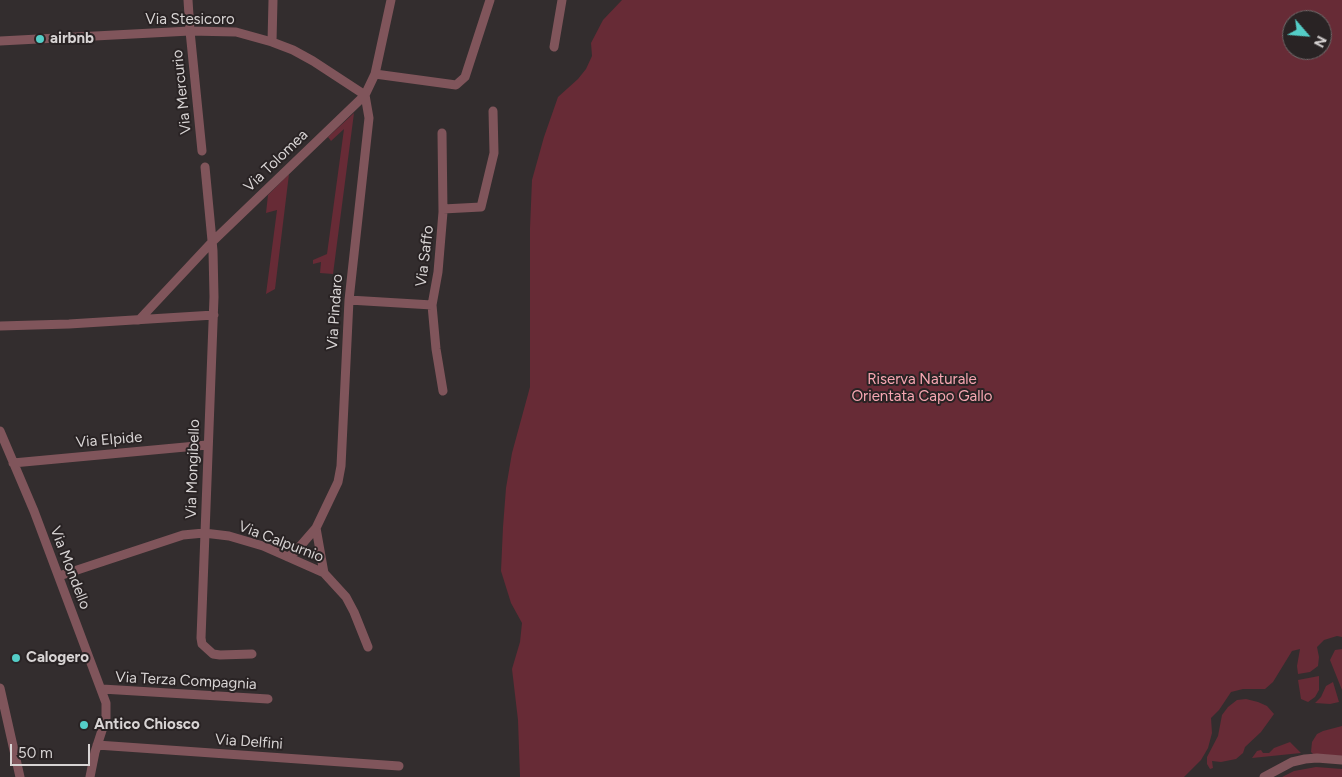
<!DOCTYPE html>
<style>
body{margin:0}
#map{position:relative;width:1342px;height:777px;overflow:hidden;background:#332d2e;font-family:Figtree,sans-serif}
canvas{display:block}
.north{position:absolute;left:1282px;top:10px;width:50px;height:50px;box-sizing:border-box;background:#292324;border:1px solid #6f6a6a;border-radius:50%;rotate:117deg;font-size:14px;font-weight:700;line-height:20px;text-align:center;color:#d8d4d4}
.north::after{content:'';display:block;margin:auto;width:18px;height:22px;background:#54cdc7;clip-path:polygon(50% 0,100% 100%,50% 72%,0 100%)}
.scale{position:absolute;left:10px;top:744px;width:80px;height:22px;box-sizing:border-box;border:2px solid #d8d4d4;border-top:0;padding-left:6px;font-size:15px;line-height:18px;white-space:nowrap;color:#d8d4d4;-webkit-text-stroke:4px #292324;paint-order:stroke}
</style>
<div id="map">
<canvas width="1342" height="777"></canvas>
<div class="north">N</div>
<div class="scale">50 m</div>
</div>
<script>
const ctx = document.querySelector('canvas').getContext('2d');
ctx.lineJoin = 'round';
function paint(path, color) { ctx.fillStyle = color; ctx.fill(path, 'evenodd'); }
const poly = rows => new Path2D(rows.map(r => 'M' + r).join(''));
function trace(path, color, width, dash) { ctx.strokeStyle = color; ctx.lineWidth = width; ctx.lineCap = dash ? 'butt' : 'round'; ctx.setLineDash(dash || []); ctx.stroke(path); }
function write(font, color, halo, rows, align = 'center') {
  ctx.font = font + ' Figtree,sans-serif'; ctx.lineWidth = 4; ctx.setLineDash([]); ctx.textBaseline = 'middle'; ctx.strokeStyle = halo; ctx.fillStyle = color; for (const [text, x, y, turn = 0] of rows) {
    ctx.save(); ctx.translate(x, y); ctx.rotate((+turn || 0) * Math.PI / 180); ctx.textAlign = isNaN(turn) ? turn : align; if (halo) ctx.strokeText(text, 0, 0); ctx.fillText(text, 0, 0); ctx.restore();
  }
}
paint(poly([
 [622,0,1342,0,1342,637,1337,636,1324,640,1317,647,1319,657,1318,666,1310,672,1298,674,1297,666,1300,649,1292,651,1273,682,1265,689,1243,689,1231,692,1219,710,1211,718,1212,733,1208,748,1201,760,1184,777,520,777,518,720,512,669,520,642,522,623,511,603,501,571,503,527,506,488,512,453,530,387,530,228,532,180,544,137,558,97,578,79,586,69,592,56,591,43,603,20],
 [1292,20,1322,20,1322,50,1292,50],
 [354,113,333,274,320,273,321,262,313,264,313,260,327,254,344,129,331,141,328,137],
 [289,174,275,289,266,294,277,210,266,213,268,195],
 [1342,649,1342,690,1330,660,1335,650],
 [1319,676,1319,690,1315,697,1308,702,1301,699,1298,680],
 [1333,682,1339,702,1330,704,1315,703,1321,697,1326,686],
 [1246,699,1258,702,1267,706,1274,714,1261,732,1245,747,1243,753,1236,759,1221,762,1212,761,1213,768,1210,769,1207,764,1207,757,1218,736,1222,715,1228,707,1237,700],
 [1342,726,1342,756,1313,754,1311,752,1312,742,1317,734,1323,731],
 [1290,742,1301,753,1252,758,1257,751,1261,750,1263,753,1269,753,1274,748],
 [1316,767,1342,769,1342,777,1282,777,1294,771]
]), '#672b36');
trace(poly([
 [188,0,190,31,202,151],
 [0,41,190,31,236,32,272,42,293,50,313,61,365,95],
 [272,42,273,0],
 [554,47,562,0],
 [375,74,456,85,465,77,490,0],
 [442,133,443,212,438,272,432,305,436,349,443,391],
 [205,167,213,251,214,297,201,638,202,644,213,654,220,655,252,654],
 [443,209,481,207,494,153,493,111],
 [349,300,432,305],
 [139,320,212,242,365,95,375,74,391,0],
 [0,326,69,324,214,315],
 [0,431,34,511,106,703,106,718,95,752,90,777],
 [13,463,207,445],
 [316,528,324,573],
 [288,557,296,551,316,528,338,482,341,466,349,300,369,118,365,95],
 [59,576,183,535,204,533,229,536,263,546,324,573,346,597,354,612,368,647],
 [0,688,20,777],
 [102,689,268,699],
 [97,745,399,766],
 [1264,777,1292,762,1305,759,1317,758,1342,760]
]), '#80555b', 9);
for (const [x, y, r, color] of [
 [40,39,5,"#54cdc7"],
 [16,658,5,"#54cdc7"],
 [84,725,5,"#54cdc7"]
]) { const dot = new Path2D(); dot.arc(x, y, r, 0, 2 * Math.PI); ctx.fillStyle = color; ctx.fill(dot); trace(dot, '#292324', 2); }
write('15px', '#d8d4d4', '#292324', [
 ["Via Stesicoro",190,20],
 ["Via Mercurio",182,92,-96],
 ["Via Tolomea",276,161,-44],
 ["Via Saffo",425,256,-83],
 ["Via Pindaro",335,312,-86],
 ["Via Elpide",109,440,-5],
 ["Via Mongibello",193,469,-88],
 ["Via Calpurnio",281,542,21],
 ["Via Mondello",70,568,69],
 ["Via Terza Compagnia",186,681,3],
 ["Via Delfini",249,742,4]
]);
write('bold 15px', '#d8d4d4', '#292324', [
 ["airbnb",50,39],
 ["Calogero",26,658],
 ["Antico Chiosco",94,725]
], 'left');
write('15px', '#f7a7b2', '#292324', [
 ["Riserva Naturale",922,380],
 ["Orientata Capo Gallo",922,397]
]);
</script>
